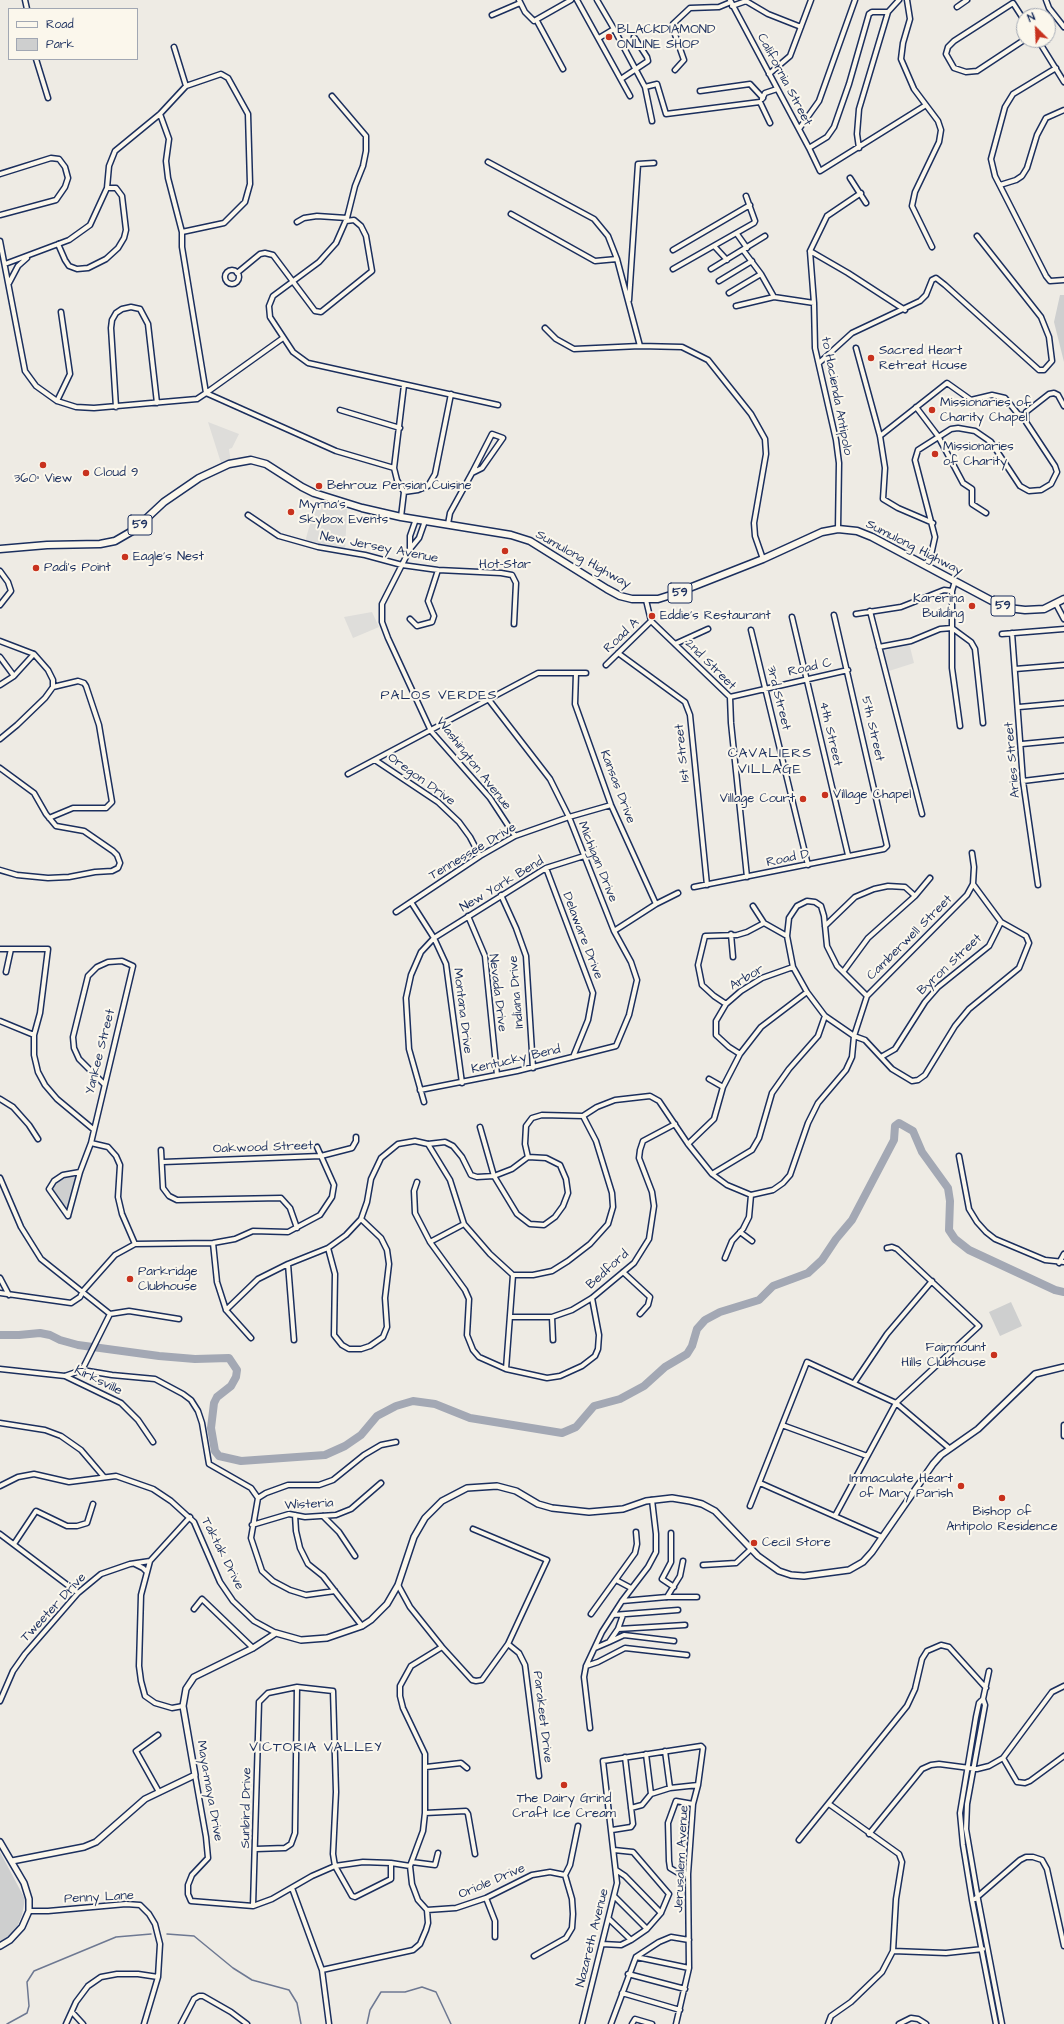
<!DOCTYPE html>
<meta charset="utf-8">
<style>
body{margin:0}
#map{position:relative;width:1064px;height:2024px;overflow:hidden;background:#eeebe4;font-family:"Architects Daughter",sans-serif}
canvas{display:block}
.legend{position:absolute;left:8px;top:8px;width:130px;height:52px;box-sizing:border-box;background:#fbf7ec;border:1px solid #a1a7b3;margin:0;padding:5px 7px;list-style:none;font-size:12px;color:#1b2f5e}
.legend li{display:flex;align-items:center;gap:8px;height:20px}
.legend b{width:20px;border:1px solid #a1a7b3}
.north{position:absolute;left:1016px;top:8px;width:40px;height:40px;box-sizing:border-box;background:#fbf7ec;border:1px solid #a1a7b3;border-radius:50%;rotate:336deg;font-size:11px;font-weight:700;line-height:16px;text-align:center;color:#1b2f5e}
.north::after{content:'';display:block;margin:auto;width:14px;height:18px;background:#c8321e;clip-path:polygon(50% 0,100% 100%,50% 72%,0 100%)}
</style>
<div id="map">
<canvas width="1064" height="2024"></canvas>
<ul class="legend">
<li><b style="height:5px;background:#fbf7ec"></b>Road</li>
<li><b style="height:11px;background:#cecfcf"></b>Park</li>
</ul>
<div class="north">N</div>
</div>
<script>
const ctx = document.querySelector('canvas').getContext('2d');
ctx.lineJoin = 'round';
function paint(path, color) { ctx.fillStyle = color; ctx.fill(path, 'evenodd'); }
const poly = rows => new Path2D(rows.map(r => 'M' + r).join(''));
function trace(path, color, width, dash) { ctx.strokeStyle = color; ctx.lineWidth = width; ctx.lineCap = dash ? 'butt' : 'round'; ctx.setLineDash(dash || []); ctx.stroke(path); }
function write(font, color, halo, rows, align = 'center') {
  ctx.font = font + ' "Architects Daughter",sans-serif'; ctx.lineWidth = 4; ctx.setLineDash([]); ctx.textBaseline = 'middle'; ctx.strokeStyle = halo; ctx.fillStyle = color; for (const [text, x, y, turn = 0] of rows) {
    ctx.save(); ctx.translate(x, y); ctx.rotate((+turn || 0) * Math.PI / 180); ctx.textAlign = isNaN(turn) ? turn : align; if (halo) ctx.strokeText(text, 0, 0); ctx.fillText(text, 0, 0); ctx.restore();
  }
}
paint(poly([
 [208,422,239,434,232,448,229,449,231,463,222,466],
 [316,502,347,509,345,551,305,542],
 [372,612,379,627,353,638,344,617],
 [909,643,914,663,889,671,883,651]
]), '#deddda');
paint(poly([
 [1060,295,1064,295,1064,362,1054,322],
 [80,1172,68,1214,49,1189,54,1181,63,1175],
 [1011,1302,1022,1326,1000,1336,989,1312],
 [0,1852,25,1899,22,1915,17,1927,0,1946]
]), '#cecfcf');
trace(poly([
 [167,1934,194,1936,233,1968,252,1980,289,1990,297,2003,301,2024],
 [7,2024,27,2013,29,2006,27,1982,34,1971,116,1937,151,1934],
 [367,2024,370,2010,381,1992,405,1992,422,1987,436,1992,451,2024]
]), '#6d7892', 1.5);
trace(poly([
 [0,1335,19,1335,40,1333,50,1335,60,1340,78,1345,159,1356,195,1359,229,1358,237,1370,236,1377,231,1386,217,1397,214,1403,211,1428,215,1451,219,1456,241,1461,325,1455,345,1446,361,1435,377,1416,396,1406,413,1401,435,1404,470,1418,562,1433,576,1427,594,1406,620,1399,644,1386,665,1367,687,1354,692,1346,697,1329,705,1320,720,1312,759,1300,773,1286,808,1273,822,1260,836,1239,852,1220,894,1140,895,1126,899,1123,913,1131,922,1152,948,1188,950,1201,949,1230,955,1239,969,1250,1055,1290,1064,1292]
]), '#a3a8b4', 8);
const minor = poly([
 [25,0,27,9],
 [519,0,525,12,534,21,571,0],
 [577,0,630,96],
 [597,0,614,29,599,38],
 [730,0,809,148,820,171,926,105],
 [907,0,910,19,903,43,901,59,914,89,938,121,941,130,939,142,915,192,912,206,932,247],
 [1046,0,1049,8,1064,27],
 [732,6,746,1,768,14,801,27],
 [957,7,967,0],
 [492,15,520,3],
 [1024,20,1013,3,954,41,948,47,946,54,954,68,966,72,977,71,1024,40],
 [537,21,563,69],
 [614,29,645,87,652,121],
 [1038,40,1064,82],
 [174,47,186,86],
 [36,59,48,98],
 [1056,68,1013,94,1005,107,991,159,995,176,1046,276,1050,281,1064,280],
 [675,70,684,60,672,26,673,24,690,8,719,7,731,2],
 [769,74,790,56,811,0],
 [621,79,648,61,647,57,634,37],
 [645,87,657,84,666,114,760,102,770,123],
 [700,91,750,84,763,98],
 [332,96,366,136,366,151,363,166,355,186,347,218,336,243,319,262,273,296,269,306,270,317,293,352,308,363,498,405],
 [762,99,765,93,777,89],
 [160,114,169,139,166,161,168,178,182,232,182,247,206,393,283,338],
 [799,129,819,101,855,0],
 [809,148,827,137,834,127,849,84,869,14,872,12,888,12],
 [859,148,857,134,859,109,888,12,899,0],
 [488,162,594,219,608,236,617,259,640,346],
 [0,174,51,158,59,159,65,167,68,178,65,187,56,200,0,215],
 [850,178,866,203],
 [1000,185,1016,180,1022,176,1027,168,1037,135,1046,118,1064,110],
 [511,214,595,261,617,259],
 [297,222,304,218,317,216,347,218],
 [737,234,747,248],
 [0,241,25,371,36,386,57,401,76,407,94,408,197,399,206,393,336,451,394,468],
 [58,244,65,260,69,266,77,269,88,268,106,259,118,248,124,238,126,230,122,196,116,188,107,188],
 [715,247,727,260],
 [673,250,750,205],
 [743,250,761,274,774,297],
 [810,251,848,273,905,310],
 [5,264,69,240,90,225,107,188,109,166,115,151,160,114,186,86,221,74,228,78,248,114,250,184,245,202,224,223,182,232],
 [673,269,754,223,755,221,746,196],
 [711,269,765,236],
 '225 277a7 7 0 1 1 14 0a7 7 0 1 1-14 0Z',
 [237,273,260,254,265,253,273,255,315,311,321,312,372,271,366,236,361,226,354,220,346,221],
 [719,281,752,261],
 [9,283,18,266,27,258],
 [729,293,761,274],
 [629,300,638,164,654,163],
 [736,306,774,297,814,303],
 [545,328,556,339,574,349,640,346,682,347,708,360,751,414,765,439,766,454,754,523,755,536,763,559],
 [856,348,880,436,885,468,883,499,898,508,933,523],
 [819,363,852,333,920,301,926,295,932,280,936,278,945,285,1039,370,1044,370,1052,361,1049,337,1041,317,977,236],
 [57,401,70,374,61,312],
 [116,407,111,328,112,320,116,313,122,309,131,307,140,309,148,324,157,403],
 [916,407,938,436,963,483,972,489,972,504,986,513],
 [340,410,400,428],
 [880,436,947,383,971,400,992,395,1005,398,1018,414,1025,416],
 [404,492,418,490,428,486,435,474,451,394],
 [248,515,279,536,318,547,365,555,402,565,438,570,501,573,512,575,516,583,514,624],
 [401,517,404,492,397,480,394,468,404,385],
 [425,521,419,538,410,549,382,604,382,622,388,638,431,731,490,798,515,836],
 [448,524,450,513,472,473,492,434,503,438,482,468,472,473],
 [838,529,839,463,836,440,815,348,814,303,810,251,827,216,861,193],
 [410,548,410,536,416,519],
 [926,565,931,555,935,537,915,460,918,450,951,429,958,428,975,431,991,442,1020,486,1029,491,1041,490,1051,484,1057,472,1055,466,1026,422,1026,412,1049,394,1054,393,1058,395,1064,406],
 [0,571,8,582,11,591,0,605],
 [955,581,952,591,952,668,960,726],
 [646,600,651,621],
 [1056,604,1064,619],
 [870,611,922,814],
 [856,614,901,607,944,590,952,591],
 [792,617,848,855],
 [410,619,417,626,432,622,434,616,428,601,438,570],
 [651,621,730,697,731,723,747,877],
 [751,630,808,865],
 [1012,633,1023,781,1038,885],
 [1002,634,1064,629],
 [0,641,34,654,48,670,53,680,53,687,45,698,17,725,0,739],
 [675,644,708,629],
 [879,647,911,641,940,629,952,628,971,642,975,649,983,723],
 [618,653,685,702,690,715,707,885],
 [0,657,14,676,0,685],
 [606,665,651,621],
 [1015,669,1064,665],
 [576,673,575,704,611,805,656,904],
 [14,676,34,654],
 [730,697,848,670],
 [1019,707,1064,703],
 [1022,744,1064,740],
 [375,760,438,802,459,822,470,837,480,856],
 [0,768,34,793,46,814,56,826,84,831,113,851,117,855,120,863,118,868,112,871,95,872,69,877,48,878,17,875,0,870],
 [348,774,538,673,586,673],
 [1023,781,1064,776],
 [49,818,73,808,106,808,112,802,99,725,86,686,84,683,78,681,53,687],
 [546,868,593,993,588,1020,573,1057],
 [694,887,884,849,887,846,834,615],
 [501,895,516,928,526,956,533,1068],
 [411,902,434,938,446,964,462,1083],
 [753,906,764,923,787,936],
 [396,912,480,856,515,836,569,817,611,805],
 [468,916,485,956,497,1075],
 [825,926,855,897,874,889,888,886,905,887,915,896],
 [614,931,656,904,678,893],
 [731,934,733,957],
 [0,949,48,949,40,1013,34,1035,34,1055,38,1072,45,1085,57,1099,93,1129],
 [6,972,11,949],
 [843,972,868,938,915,896,930,878],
 [867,996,837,966,827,946,824,916,821,906,815,902,807,901,797,906,789,918,787,936,793,967,807,992,825,1016,854,1036,865,1040,892,1069,912,1081,918,1080,925,1075,955,1026,969,1009,1019,968,1029,943,1026,936,1001,922,973,884],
 [726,1004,714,996,702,985,698,965,705,936,737,935,747,932,764,923],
 [0,1021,34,1035],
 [740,1054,729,1047,716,1035,716,1021,726,1004,741,991,762,978,793,967],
 [881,1057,895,1049,925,1002,938,987,989,946,1001,922],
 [709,1079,723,1087],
 [420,1090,517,1071,616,1046,629,1015,637,980,631,962,614,931,569,817,550,779,489,700],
 [0,1099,13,1107,29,1125,38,1139],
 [424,1102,409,1049,406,998,411,975,421,952,434,938,546,868,584,856],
 [480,1127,494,1176,517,1214,530,1224,544,1225,555,1217,563,1206,568,1193,566,1179,560,1165,546,1158,528,1157],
 [91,1143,108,1147,116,1156,120,1165,118,1197,122,1214,135,1244],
 [428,1144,450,1180,464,1224,490,1254,513,1275,533,1275,552,1271,568,1261,590,1244,608,1224,613,1207,612,1193,596,1141,583,1116],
 [688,1144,714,1119,723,1087,740,1054,761,1027,807,992],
 [161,1150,163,1188,169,1196,177,1200,281,1198,290,1208,297,1228],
 [959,1156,969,1209,977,1222,986,1232,995,1239,1045,1260,1064,1262],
 [528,1157,525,1144,526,1126,532,1118,542,1115,583,1116,597,1107,615,1100,650,1096,659,1101,688,1144,712,1174,727,1185,751,1195,773,1190,783,1183,790,1175,808,1123,818,1103,846,1070,852,1057,854,1036,867,996,967,895,973,884,974,867,972,853],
 [163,1162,321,1156,352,1148,356,1141,356,1137],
 [712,1174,752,1150,759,1138,772,1093,789,1069,818,1036,825,1016],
 [0,1178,21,1227,41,1259,110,1314],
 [417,1182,414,1191,415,1213,430,1242,465,1290,469,1299,467,1335,473,1350,479,1357,506,1369,547,1378,560,1376,582,1366,595,1356,598,1349,599,1335,592,1298],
 [68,1216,80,1172,91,1143,133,966,122,961,108,962,97,967,88,976,73,1037,74,1048,79,1059,104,1084],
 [68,1216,49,1189,54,1181,63,1175,80,1172],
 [740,1232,752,1241],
 [430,1242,464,1224],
 [213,1243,217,1282,226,1310,251,1338],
 [328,1248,335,1274,334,1335,342,1345,349,1349,361,1349,370,1346,383,1337,387,1327,385,1298,389,1264,387,1250,381,1238,361,1219],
 [725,1258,732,1241,743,1229,749,1217,751,1195],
 [1059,1263,1064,1254],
 [288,1264,294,1340],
 [623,1272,650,1297,648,1305,640,1314],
 [0,1278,9,1295],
 [0,1293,71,1303,80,1297,83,1291,115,1255,135,1244,213,1243,235,1239,253,1231,288,1232,320,1215,332,1197,334,1185,317,1147],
 [226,1310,258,1279,288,1264,328,1248,346,1235,361,1219,367,1202,371,1179,381,1158,398,1144,415,1141,428,1144,445,1142,453,1146,462,1157,471,1175,477,1177,494,1176,512,1169,528,1157],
 [110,1314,129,1311,179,1319],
 [510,1317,552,1317,572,1310,592,1298,634,1263,649,1239,654,1206,652,1192,639,1158,640,1150,643,1141,675,1124],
 [552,1317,553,1340],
 [0,1369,65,1376,82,1370,110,1314],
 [506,1369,513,1275],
 [82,1370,112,1375,155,1379,183,1394,191,1400,198,1411,202,1423,209,1464,251,1488,258,1498],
 [65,1376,121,1403,138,1420,153,1442],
 [854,1383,887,1334,932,1281],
 [0,1423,45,1430,61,1436,81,1450,104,1477],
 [782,1425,867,1456],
 [1064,1425,1064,1436],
 [760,1483,882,1537],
 [0,1486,18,1477,34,1474,69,1482,116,1476,153,1489,171,1501,194,1522,220,1582,233,1601,254,1621,276,1633],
 [258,1498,251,1538,262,1571,273,1581,290,1590,306,1595,335,1591],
 [258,1498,266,1493,288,1485,319,1485,333,1480,364,1455,381,1445,396,1442],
 [750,1506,807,1362,896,1403,949,1448],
 [295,1515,296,1531,300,1548,308,1564,323,1576,362,1626],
 [323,1516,339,1532,355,1556],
 [835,1516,896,1403,979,1326,897,1249,892,1247,887,1248],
 [252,1525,289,1514,305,1517,336,1515,351,1509,381,1483],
 [671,1533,671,1562,662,1579,674,1587],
 [0,1534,78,1593],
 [14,1544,36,1511,67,1526,77,1526,87,1523,93,1504],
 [135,1564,143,1568,147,1572],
 [703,1565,736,1563,751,1549],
 [616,1580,631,1588],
 [398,1585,410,1607,442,1647,472,1680,476,1681,482,1680,508,1644,547,1560,473,1529],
 [667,1597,680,1576,683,1561],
 [622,1601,667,1597,697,1597],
 [194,1609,202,1599,253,1648],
 [591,1614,635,1553,637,1544,636,1532],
 [613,1615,678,1610],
 [623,1615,618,1629,685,1625],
 [618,1629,609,1642,624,1635,674,1641],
 [508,1644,519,1653,525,1665,539,1776],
 [595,1648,609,1642],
 [586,1666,598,1662,625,1648,687,1655],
 [989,1671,983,1699,979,1703,976,1717,960,1813,963,1845,972,1900,996,2024],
 [983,1699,985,1705,967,1804,966,1829,978,1899,1002,2024],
 [0,1701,13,1671,25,1654,78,1593,101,1574,130,1564,150,1561],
 [183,1706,172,1708,155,1703,145,1696,141,1681,139,1666,141,1595,150,1561,190,1517],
 [590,1728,584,1677,586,1666,602,1632,622,1601,648,1567,656,1552,656,1534,652,1500],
 [158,1735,136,1751,159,1792],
 [665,1751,670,1788],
 [646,1754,651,1794],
 [1003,1758,1017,1782,1025,1783,1030,1781,1064,1756],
 [426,1767,461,1763,467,1768],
 [195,1775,206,1837,208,1858,192,1875,188,1885,188,1894,191,1901,253,1906,272,1899,312,1876,335,1866,363,1862,391,1863,410,1866],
 [631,1808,642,1805,651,1794,670,1788,698,1785],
 [425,1813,466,1811,468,1814,475,1854],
 [612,1830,631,1827,633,1824,625,1757],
 [869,1834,922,1769,931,1765,939,1764,977,1769,989,1766,1003,1758,1052,1692,1064,1686],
 [799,1840,907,1706,915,1689,922,1659,927,1651,941,1645,949,1647,986,1688],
 [256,1849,285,1848,291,1844,295,1833,297,1687],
 [412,1862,435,1865,438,1853],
 [616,1870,625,1876,661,1913],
 [688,1874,680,1874,670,1868,669,1861,668,1823,676,1801,693,1804],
 [565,1875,570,1865,578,1826],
 [292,1888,322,1970,329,2024],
 [614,1896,647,1929],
 [486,1898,495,1921,495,1937],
 [975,1899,1020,1860,1026,1857,1033,1857,1042,1860,1047,1869,1064,1946],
 [253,1906,259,1702,268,1693,297,1687,333,1691,336,1792,333,1854,335,1866,352,1896,355,1897,391,1879,391,1863],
 [427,1910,418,1900,412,1884,410,1866,423,1831,425,1813,425,1754,403,1708,400,1696,400,1686,411,1666,442,1647],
 [427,1910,456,1908,486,1898,532,1875,550,1872,565,1875],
 [29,1911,48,1911,126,1904,140,1905,149,1914,155,1924,160,1944,158,1977,144,2024],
 [609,1919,631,1940,647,1929,661,1913,669,1894,633,1852,614,1850],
 [602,1944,621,1945,631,1940],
 [893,1951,946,1953,983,1949],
 [534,1956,566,1938,572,1928,573,1914,572,1899,565,1875],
 [636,1957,689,1968],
 [322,1970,413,1950,420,1944,426,1930,428,1923,427,1910],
 [628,1974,685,1989],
 [622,1993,680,2010],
 [72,2012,83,2024],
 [66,2024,76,2002,88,1986,101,1977,117,1974,138,1974,158,1977],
 [181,2024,194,1999,199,1996,203,1996,231,2012,247,2024],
 [582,2024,617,1883,603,1761,701,1746,703,1748,698,1785,693,1804,688,1874,689,1968,676,2024],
 [611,2024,636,1957,659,1942,671,1937,689,1940],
 [632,2024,635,2019,652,2024],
 [828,2024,831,2016,851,2002,882,1972,893,1951,896,1899,902,1862,899,1854,829,1804],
 [899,2024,911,2018,918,2019,926,2024]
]);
const tertiary = poly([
 [0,1842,24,1883,29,1899,29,1911,22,1927,10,1940,0,1946],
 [12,1861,84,1847,96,1842,145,1799,195,1775,183,1706,186,1689,194,1677,253,1648,276,1633,301,1640,327,1638,362,1626,371,1620,387,1604,398,1585,414,1537,425,1518,442,1501,467,1488,497,1486,516,1491,538,1504,552,1508,589,1512,623,1509,646,1501,672,1498,690,1501,702,1504,715,1511,758,1556,779,1571,791,1575,804,1576,849,1570,863,1562,872,1552,933,1464,941,1455,978,1429,1035,1374,1064,1367]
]);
const primary = poly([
 [0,549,47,545,100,544,115,541,134,530,164,502,199,478,229,464,251,460,266,464,302,487,314,493,362,508,401,517,511,535,530,541,607,589,620,596,632,599,658,599,674,594,763,559,822,532,838,529,857,531,872,537,992,601,1008,608,1025,610,1044,609,1064,599]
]);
trace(minor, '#1b2f5e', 7);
trace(tertiary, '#1b2f5e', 8);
trace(primary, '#1b2f5e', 9);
trace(minor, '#fbf7ec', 4);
trace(tertiary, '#fbf7ec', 5);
trace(primary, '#fbf7ec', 6);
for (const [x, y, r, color] of [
 [609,37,4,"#c8321e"],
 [871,358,4,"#c8321e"],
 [932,410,4,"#c8321e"],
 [935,454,4,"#c8321e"],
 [43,465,4,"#c8321e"],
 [86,473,4,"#c8321e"],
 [319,486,4,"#c8321e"],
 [291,512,4,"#c8321e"],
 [505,551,4,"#c8321e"],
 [125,557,4,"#c8321e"],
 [36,568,4,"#c8321e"],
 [972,606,4,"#c8321e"],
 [652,616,4,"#c8321e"],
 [825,795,4,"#c8321e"],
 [803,799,4,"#c8321e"],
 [130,1279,4,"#c8321e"],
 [994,1355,4,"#c8321e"],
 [961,1486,4,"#c8321e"],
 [1002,1498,4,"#c8321e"],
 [754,1543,4,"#c8321e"],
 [564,1785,4,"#c8321e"]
]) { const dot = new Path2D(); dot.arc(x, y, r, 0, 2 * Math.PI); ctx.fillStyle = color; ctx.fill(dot); trace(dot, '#fbf7ec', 1.5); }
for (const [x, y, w] of [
 [140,525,24],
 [680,593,24],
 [1003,606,24]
]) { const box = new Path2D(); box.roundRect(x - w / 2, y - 10, w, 20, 3); ctx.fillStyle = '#fbf7ec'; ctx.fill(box); trace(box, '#1b2f5e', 1); }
write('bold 12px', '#1b2f5e', null, [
 ["59",140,525],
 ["59",680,593],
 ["59",1003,606]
]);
write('13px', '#1b2f5e', '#fbf7ec', [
 ["BLACKDIAMOND",617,30],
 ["ONLINE SHOP",617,45],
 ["Sacred Heart",879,351],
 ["Retreat House",879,366],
 ["Missionaries of",940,403],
 ["Charity Chapel",940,418],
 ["Missionaries",943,447],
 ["of Charity",943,462],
 ["Cloud 9",94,473],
 ["360° View",43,479,"center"],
 ["Behrouz Persian Cuisine",327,486],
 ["Myrna's",299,505],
 ["Skybox Events",299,520],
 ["Eagle's Nest",133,557],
 ["Hot-Star",505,565,"center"],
 ["Padi's Point",44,568],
 ["Karerina",964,599,"right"],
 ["Building",964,614,"right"],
 ["Eddie's Restaurant",660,616],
 ["Village Chapel",833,795],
 ["Village Court",795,799,"right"],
 ["Parkridge",138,1272],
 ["Clubhouse",138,1287],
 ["Fairmount",986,1348,"right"],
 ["Hills Clubhouse",986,1363,"right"],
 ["Immaculate Heart",953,1479,"right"],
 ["of Mary Parish",953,1494,"right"],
 ["Bishop of",1002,1512,"center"],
 ["Antipolo Residence",1002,1527,"center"],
 ["Cecil Store",762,1543],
 ["The Dairy Grind",564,1799,"center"],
 ["Craft Ice Cream",564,1814,"center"]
], 'left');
write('13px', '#1b2f5e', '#fbf7ec', [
 ["California Street",784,80,62],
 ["to Hacienda Antipolo",836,396,79],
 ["New Jersey Avenue",379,548,11],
 ["Sumulong Highway",914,548,27],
 ["Sumulong Highway",583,560,29],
 ["Road A",622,636,-44],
 ["2nd Street",710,665,45],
 ["Road C",810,668,-13],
 ["3rd Street",778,698,76],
 ["5th Street",872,729,77],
 ["4th Street",830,734,77],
 ["1st Street",683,753,-96],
 ["Aries Street",1013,760,-95],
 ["Washington Avenue",473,764,52],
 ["Oregon Drive",421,780,36],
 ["Kansas Drive",617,787,69],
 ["Tennessee Drive",473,852,-31],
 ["Road D",788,859,-12],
 ["Michigan Drive",597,862,68],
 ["New York Bend",502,885,-31],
 ["Delaware Drive",582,936,69],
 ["Camberwell Street",910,938,-45],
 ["Byron Street",950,965,-43],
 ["Arbor",747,978,-31],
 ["Indiana Drive",517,992,-95],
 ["Nevada Drive",497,993,83],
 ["Montana Drive",462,1011,83],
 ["Yankee Street",101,1052,-76],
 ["Kentucky Bend",516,1060,-13],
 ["Oakwood Street",263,1148,-2],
 ["Bedford",608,1270,-42],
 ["Kirksville",98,1381,26],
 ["Wisteria",309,1505,-3],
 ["Taktak Drive",222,1554,63],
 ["Tweeter Drive",54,1608,-47],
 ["Parakeet Drive",542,1717,83],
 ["Maya-maya Drive",209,1791,80],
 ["Sunbird Drive",247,1808,-89],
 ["Jerusalem Avenue",682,1859,-87],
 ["Oriole Drive",492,1882,-23],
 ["Penny Lane",99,1898,-3],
 ["Nazareth Avenue",593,1938,-76]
]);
ctx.letterSpacing = '1px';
write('14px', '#1b2f5e', '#fbf7ec', [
 ["PALOS VERDES",439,696],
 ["CAVALIERS",770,754],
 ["VILLAGE",770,770],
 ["VICTORIA VALLEY",316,1748]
]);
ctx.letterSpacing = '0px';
</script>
